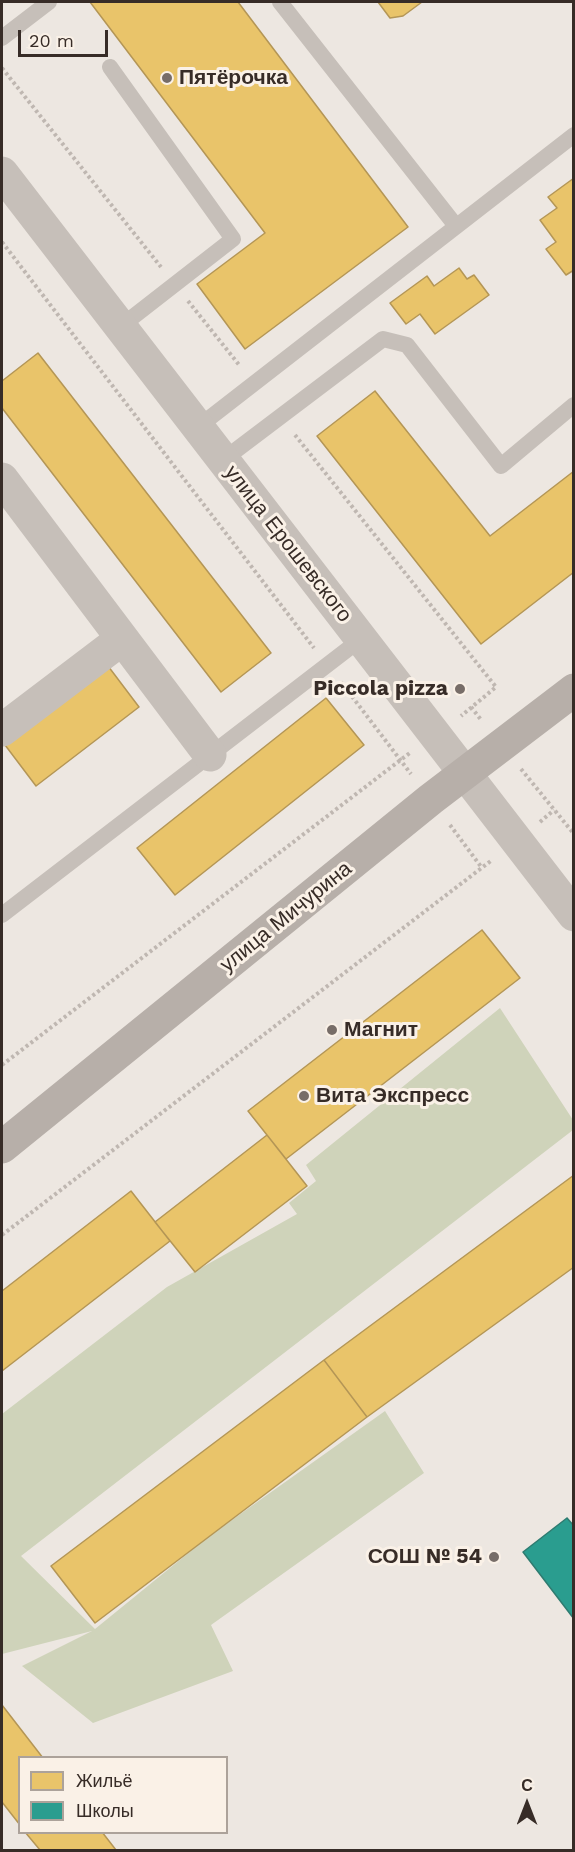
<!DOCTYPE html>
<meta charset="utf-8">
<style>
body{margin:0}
#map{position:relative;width:575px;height:1852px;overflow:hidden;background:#ede7e1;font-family:"Work Sans",sans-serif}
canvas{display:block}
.frame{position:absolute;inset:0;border:3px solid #372c27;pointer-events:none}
.legend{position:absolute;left:18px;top:1756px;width:210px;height:78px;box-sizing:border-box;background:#faf1e7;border:2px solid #aca29a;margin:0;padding:8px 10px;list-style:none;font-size:18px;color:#372c27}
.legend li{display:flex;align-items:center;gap:12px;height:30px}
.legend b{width:30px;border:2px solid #aca29a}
.north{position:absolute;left:497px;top:1774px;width:60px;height:60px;-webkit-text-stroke:4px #faf1e7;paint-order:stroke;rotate:0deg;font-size:16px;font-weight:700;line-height:24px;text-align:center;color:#372c27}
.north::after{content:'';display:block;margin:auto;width:21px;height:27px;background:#372c27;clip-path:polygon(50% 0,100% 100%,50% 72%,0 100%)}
.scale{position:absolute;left:18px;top:30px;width:90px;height:27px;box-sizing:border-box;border:3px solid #372c27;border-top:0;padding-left:8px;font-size:18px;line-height:21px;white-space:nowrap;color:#372c27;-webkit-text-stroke:4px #faf1e7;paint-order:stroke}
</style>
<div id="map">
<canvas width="575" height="1852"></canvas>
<div class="frame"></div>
<ul class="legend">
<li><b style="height:16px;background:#e9c46a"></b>Жильё</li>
<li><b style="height:16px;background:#2a9d8f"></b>Школы</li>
</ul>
<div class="north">С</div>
<div class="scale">20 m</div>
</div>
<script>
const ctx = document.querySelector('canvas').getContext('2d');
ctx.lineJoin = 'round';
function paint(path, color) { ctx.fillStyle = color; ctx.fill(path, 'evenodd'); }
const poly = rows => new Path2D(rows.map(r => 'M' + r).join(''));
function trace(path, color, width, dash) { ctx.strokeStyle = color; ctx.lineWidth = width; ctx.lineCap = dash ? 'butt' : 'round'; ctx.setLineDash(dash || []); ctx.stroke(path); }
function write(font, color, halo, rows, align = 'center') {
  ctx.font = font + ' "Work Sans",sans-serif'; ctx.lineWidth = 6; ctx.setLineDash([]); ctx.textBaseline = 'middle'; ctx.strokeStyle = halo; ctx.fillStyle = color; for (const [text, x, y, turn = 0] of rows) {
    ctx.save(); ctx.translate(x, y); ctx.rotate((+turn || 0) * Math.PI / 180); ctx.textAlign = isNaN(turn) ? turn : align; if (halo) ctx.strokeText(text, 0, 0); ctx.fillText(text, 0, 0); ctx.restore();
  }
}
paint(poly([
 [500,1008,573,1120,573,1130,21,1556,95,1629,208,1537,385,1411,424,1473,211,1625,233,1671,93,1723,22,1666,92,1631,2,1654,2,1414,167,1287,297,1214,289,1203,316,1181,306,1165]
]), '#cfd3ba');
const homes = poly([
 [90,2,238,2,408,227,245,349,197,284,265,233,90,2],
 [378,2,422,2,403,16,390,18,378,2],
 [574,178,574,270,566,275,546,249,556,242,540,220,557,208,548,197,574,178],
 [459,268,467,279,474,275,489,295,435,334,420,314,406,324,390,303,427,276,434,286,459,268],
 [38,353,271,653,221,692,2,408,2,381,38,353],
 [375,391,490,536,574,471,574,572,481,644,317,436,375,391],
 [102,658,139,707,36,786,2,741,102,658],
 [326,698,364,745,175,895,137,848,326,698],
 [482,930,520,978,286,1159,248,1111,482,930],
 [267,1135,307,1186,195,1272,155,1222,267,1135],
 [574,1175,574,1267,367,1417,324,1360,574,1175],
 [131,1191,170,1241,2,1371,2,1291,131,1191],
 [324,1360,367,1417,95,1623,51,1566,324,1360],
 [2,1705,43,1758,20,1758,20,1825,2,1802,2,1705],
 [25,1832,102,1832,116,1850,40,1850,25,1832]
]);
paint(homes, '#e9c46a');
trace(homes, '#b49656', 1.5);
const schools = poly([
 [567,1518,574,1526,574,1619,523,1552,567,1518]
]);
paint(schools, '#2a9d8f');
trace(schools, '#2e7b70', 1.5);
trace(poly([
 [2,68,161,267],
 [2,242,314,648],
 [188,301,240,366],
 [295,435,496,687,461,716],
 [341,682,411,774],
 [471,707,482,721],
 [521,769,574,834],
 [540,822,554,810],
 [450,825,482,868],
 [2,1065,411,752],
 [2,1235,492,860]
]), '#bfb7b1', 4, [3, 3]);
trace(poly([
 [280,2,456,226],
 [2,38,49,2],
 [110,67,233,239,120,327],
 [198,427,574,135],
 [223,460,383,339,407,345,501,466,574,405],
 [2,915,361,639]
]), '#c6bfb9', 16);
trace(poly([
 [2,173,574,915],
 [2,479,210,755],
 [2,730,122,639]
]), '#c6bfb9', 33);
trace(poly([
 [2,1147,431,799,574,690]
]), '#b7afa9', 33);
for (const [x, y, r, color] of [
 [167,78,6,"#776d68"],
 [460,689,6,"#776d68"],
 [332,1030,6,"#776d68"],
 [304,1096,6,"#776d68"],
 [494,1557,6,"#776d68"]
]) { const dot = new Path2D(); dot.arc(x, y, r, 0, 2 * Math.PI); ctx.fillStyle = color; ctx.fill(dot); trace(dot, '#faf1e7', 2); }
write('bold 21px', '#372c27', '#faf1e7', [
 ["Пятёрочка",179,78],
 ["Piccola pizza",448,689,"right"],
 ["Магнит",344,1030],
 ["Вита Экспресс",316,1096],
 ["СОШ № 54",482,1557,"right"]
], 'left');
write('21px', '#372c27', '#faf1e7', [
 ["улица Ерошевского",288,544,52],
 ["улица Мичурина",286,917,-39]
]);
</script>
